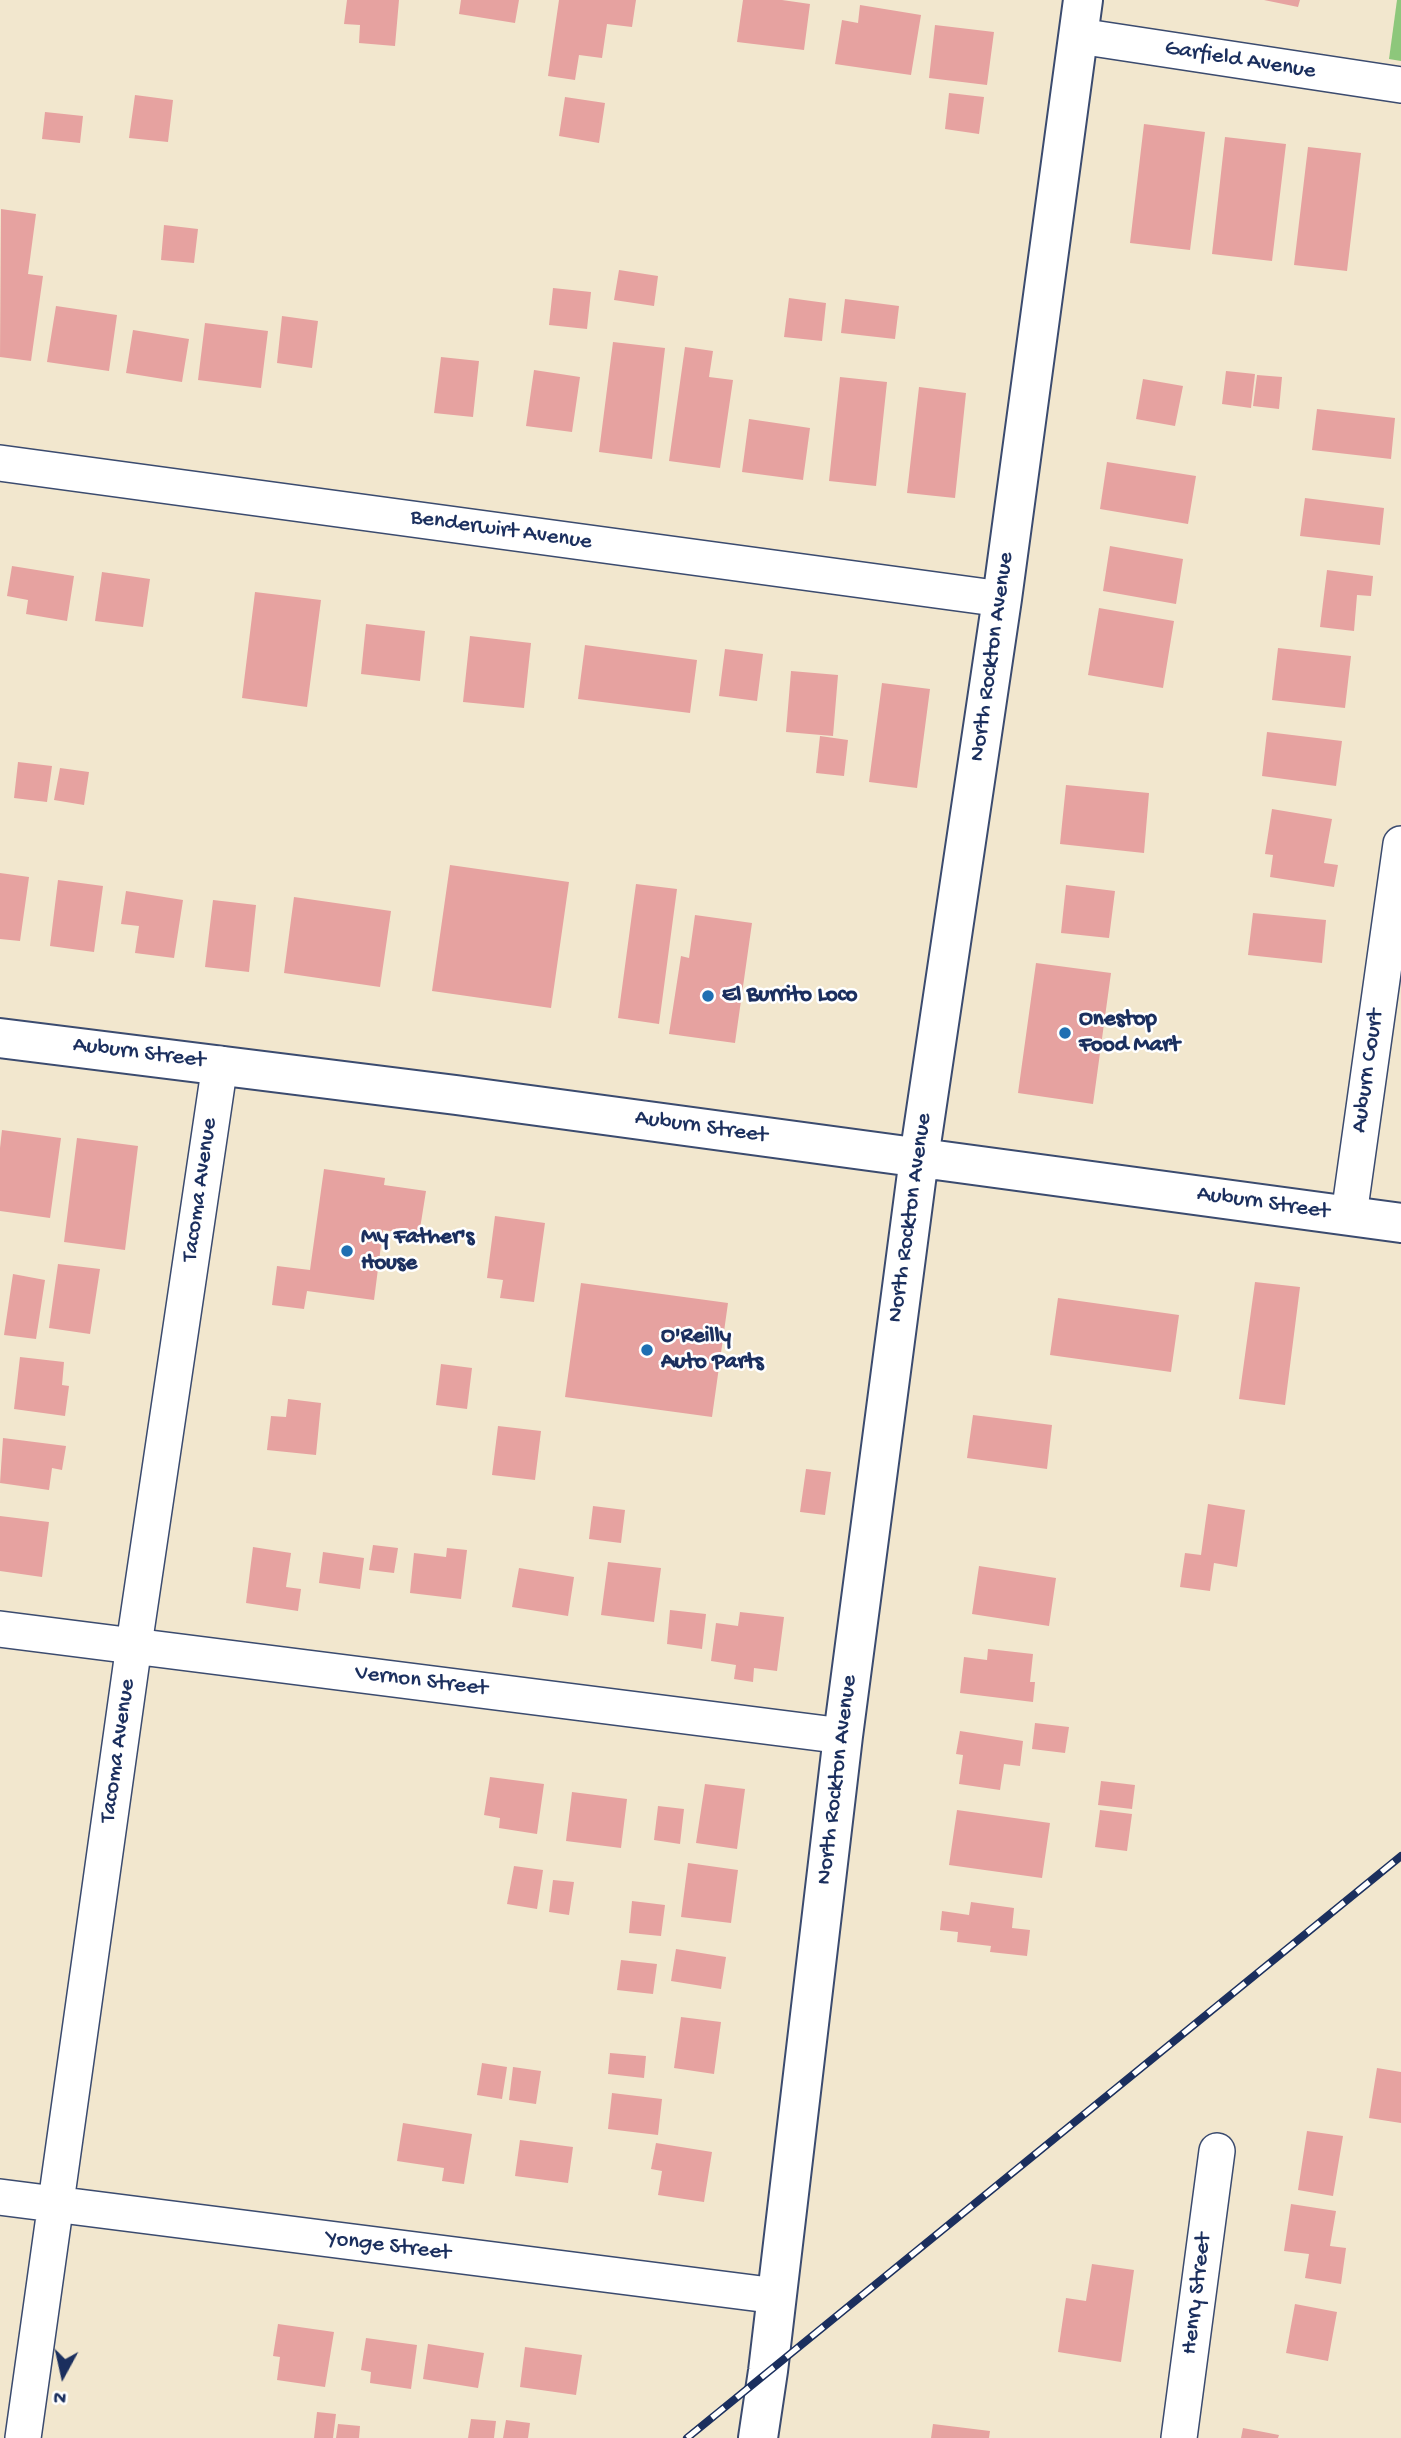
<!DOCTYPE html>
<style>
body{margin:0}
#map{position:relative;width:1401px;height:2438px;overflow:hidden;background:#f2e7ce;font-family:"Gochi Hand",sans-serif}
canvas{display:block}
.north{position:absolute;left:28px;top:2340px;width:70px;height:70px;-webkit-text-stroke:5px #fff;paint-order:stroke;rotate:188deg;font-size:19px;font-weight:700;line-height:28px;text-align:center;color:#1b2f5e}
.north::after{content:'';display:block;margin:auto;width:24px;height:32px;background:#1b2f5e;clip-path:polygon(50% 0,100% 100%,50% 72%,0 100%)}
</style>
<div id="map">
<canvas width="1401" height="2438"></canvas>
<div class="north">N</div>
</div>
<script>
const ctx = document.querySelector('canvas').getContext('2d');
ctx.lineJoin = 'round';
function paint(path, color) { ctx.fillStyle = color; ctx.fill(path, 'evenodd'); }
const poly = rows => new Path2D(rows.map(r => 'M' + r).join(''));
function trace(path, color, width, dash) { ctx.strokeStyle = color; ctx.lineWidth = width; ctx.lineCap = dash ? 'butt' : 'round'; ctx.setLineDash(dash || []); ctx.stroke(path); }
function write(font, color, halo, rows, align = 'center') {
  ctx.font = font + ' "Gochi Hand",sans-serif'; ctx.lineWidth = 5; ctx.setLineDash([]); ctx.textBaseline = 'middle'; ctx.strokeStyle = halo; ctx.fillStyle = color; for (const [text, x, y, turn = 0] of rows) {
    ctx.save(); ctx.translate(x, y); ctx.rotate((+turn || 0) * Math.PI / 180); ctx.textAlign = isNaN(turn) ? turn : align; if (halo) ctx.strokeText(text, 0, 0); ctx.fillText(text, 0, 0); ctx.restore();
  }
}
paint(poly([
 [1397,0,1401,0,1401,61,1389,59]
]), '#8dc77b');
paint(poly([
 [347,0,399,0,395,46,359,43,360,25,344,24],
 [461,0,519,0,515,23,459,14],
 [559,0,636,0,632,27,607,24,602,58,579,55,575,80,548,76],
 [743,0,782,0,810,4,804,50,737,42],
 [1264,0,1300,0,1298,7],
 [860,5,921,15,911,75,835,64,842,20,858,23],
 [935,25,994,32,987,85,929,78],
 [949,93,984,97,979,134,945,129],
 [135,95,173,100,168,142,129,138],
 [565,97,605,103,599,143,559,136],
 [45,112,83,116,80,143,42,139],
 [1144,124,1205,132,1190,250,1130,243],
 [1225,137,1286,144,1272,261,1212,254],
 [1308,147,1361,153,1347,271,1294,265],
 [1,209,36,214,28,274,43,276,31,361,0,357],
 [164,225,198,229,194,263,161,260],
 [619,270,658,276,654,306,614,300],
 [553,288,591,292,587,329,549,325],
 [789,298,826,303,822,341,784,337],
 [845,299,899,306,895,339,841,333],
 [56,306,117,315,109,371,47,362],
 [282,316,318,321,312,368,277,363],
 [205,323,268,331,261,388,198,380],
 [133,330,189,339,182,382,126,373],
 [613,342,665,348,652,459,599,452],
 [685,347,713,351,709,377,733,380,720,468,669,461],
 [441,357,479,361,473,417,434,413],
 [534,370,580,377,572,432,526,426],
 [1226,371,1255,374,1251,408,1222,404],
 [1257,375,1282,377,1279,409,1253,406],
 [840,377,887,382,876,486,829,481],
 [1143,379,1183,386,1175,426,1136,419],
 [919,387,966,393,955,498,907,493],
 [1317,409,1395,418,1391,459,1312,450],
 [749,419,810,428,803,480,742,472],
 [1107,462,1196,476,1188,524,1100,509],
 [1305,498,1384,508,1380,545,1300,536],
 [1110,546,1183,559,1176,604,1103,591],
 [12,566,74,576,67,621,26,614,28,600,7,596],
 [1327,570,1373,576,1371,596,1357,595,1354,631,1320,627],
 [102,572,150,579,143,627,95,621],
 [255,592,321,600,307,707,242,698],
 [1099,608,1174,621,1163,688,1088,675],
 [366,624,425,631,420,681,361,674],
 [470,636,531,643,524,708,463,702],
 [585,645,697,660,690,713,578,699],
 [1278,648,1351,656,1345,708,1272,700],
 [725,649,763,654,757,701,719,696],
 [791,671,838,675,833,736,786,732],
 [882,683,930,689,917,788,869,782],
 [1267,732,1342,741,1336,786,1262,776],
 [820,736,848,740,844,776,816,773],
 [18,762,52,766,47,802,14,798],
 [60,768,89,772,84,805,54,800],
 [1066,785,1149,793,1144,853,1060,844],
 [1272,809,1332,819,1324,863,1338,865,1334,887,1270,877,1273,855,1265,854],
 [450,865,569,882,551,1008,432,991],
 [0,873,29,877,20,941,0,939],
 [58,880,103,886,94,952,50,946],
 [636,884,677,889,659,1024,618,1018],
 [1066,885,1115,891,1109,938,1061,933],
 [126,891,183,900,174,958,135,953,139,926,121,924],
 [294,897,391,911,380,987,284,973],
 [213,900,256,905,249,972,205,967],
 [1253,913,1326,920,1322,963,1248,955],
 [695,915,752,923,735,1043,669,1034,681,956,689,958],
 [1036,963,1111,973,1093,1104,1018,1093],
 [2,1130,61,1138,50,1218,0,1211,0,1148],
 [77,1138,138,1146,125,1250,64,1242],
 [324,1169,385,1178,384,1185,426,1191,419,1235,383,1230,374,1300,307,1291,304,1309,272,1305,277,1266,310,1270],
 [495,1216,545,1223,534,1302,500,1298,503,1280,487,1278],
 [58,1264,100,1269,90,1334,49,1328],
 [13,1274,45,1280,36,1339,4,1335],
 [1255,1282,1300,1287,1285,1405,1239,1399],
 [581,1283,728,1303,712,1417,565,1397],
 [1058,1298,1179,1315,1171,1372,1050,1355],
 [20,1357,64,1362,62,1385,69,1386,65,1416,14,1409],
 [441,1364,472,1368,467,1409,436,1405],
 [288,1399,321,1403,316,1455,267,1450,271,1416,286,1417],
 [973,1415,1052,1425,1047,1469,967,1458],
 [498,1426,541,1431,535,1480,492,1475],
 [3,1438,66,1446,62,1470,52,1468,49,1490,0,1483],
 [806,1469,831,1472,825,1515,800,1512],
 [1208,1504,1245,1510,1237,1567,1214,1563,1210,1591,1180,1587,1185,1553,1201,1555],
 [593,1506,625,1510,621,1543,589,1539],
 [0,1516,49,1522,42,1577,0,1571],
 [373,1545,398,1548,394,1573,369,1570],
 [253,1547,291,1553,286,1587,301,1589,298,1611,246,1603],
 [447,1548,467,1550,461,1599,410,1593,414,1553,446,1557],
 [323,1552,364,1558,360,1589,319,1583],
 [608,1562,661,1568,654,1622,601,1615],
 [979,1566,1056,1578,1049,1626,972,1614],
 [519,1568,574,1577,568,1616,512,1607],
 [670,1610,706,1614,702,1649,667,1644],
 [740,1612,784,1617,777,1671,754,1668,753,1682,734,1679,736,1665,711,1661,716,1623,738,1626],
 [988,1649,1033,1654,1030,1682,1035,1682,1033,1702,960,1693,964,1657,987,1660],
 [1035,1723,1069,1727,1065,1753,1032,1749],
 [960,1731,1023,1741,1020,1766,1004,1764,1000,1790,959,1784,963,1755,956,1754],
 [490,1777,544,1784,537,1834,499,1828,500,1818,484,1815],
 [1101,1781,1135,1785,1132,1809,1098,1805],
 [705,1784,745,1789,737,1849,696,1843],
 [572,1792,627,1799,621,1848,566,1841],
 [658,1806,684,1809,680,1844,654,1840],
 [957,1810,1050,1823,1042,1878,949,1865],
 [1100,1810,1132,1814,1127,1851,1095,1847],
 [688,1863,738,1870,731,1923,681,1917],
 [514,1866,543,1870,537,1909,507,1904],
 [553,1880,574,1882,569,1915,549,1912],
 [632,1901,665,1905,661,1936,629,1933],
 [971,1902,1014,1908,1012,1928,1030,1930,1027,1956,990,1952,991,1946,957,1942,958,1932,940,1930,942,1911,969,1915],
 [676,1949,726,1957,721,1989,671,1981],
 [621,1960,657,1964,653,1994,617,1990],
 [681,2017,721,2022,714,2074,674,2068],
 [610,2053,646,2056,644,2078,608,2074],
 [482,2063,507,2067,502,2099,477,2095],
 [513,2067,541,2071,536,2104,509,2100],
 [1377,2068,1401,2072,1401,2123,1369,2118],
 [612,2093,662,2099,658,2135,608,2129],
 [403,2123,472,2134,464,2184,442,2181,444,2168,397,2161],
 [1307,2131,1343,2136,1333,2196,1298,2190],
 [520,2140,573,2147,568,2183,515,2176],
 [656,2143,712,2152,704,2202,658,2195,662,2171,651,2169],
 [1291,2204,1336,2211,1330,2246,1346,2248,1341,2284,1305,2278,1309,2254,1284,2251],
 [1092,2264,1134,2270,1121,2362,1058,2352,1066,2298,1086,2301],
 [1295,2304,1337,2312,1328,2361,1286,2353],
 [278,2324,334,2332,325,2387,277,2380,280,2357,273,2356],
 [366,2338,417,2345,411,2389,370,2383,371,2372,361,2370],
 [428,2344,484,2353,478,2388,423,2379],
 [525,2347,582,2355,576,2395,520,2387],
 [317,2412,336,2414,333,2438,314,2438],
 [471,2419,496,2421,494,2438,468,2438],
 [506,2420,530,2423,528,2438,503,2438],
 [338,2424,360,2426,359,2438,336,2438],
 [933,2424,990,2431,989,2438,931,2438],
 [1243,2428,1279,2435,1278,2438,1241,2438]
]), '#e6a2a0');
const street = poly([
 [1079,36,1401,85],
 [0,463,1002,599],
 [1349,1215,1401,844],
 [0,1629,843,1736],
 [0,2197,777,2296],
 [23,2438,134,1645,220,1064],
 [1179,2438,1217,2151]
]);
const secondary = poly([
 [0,1038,456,1095,1401,1223],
 [758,2438,768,2371,843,1736,919,1158,1002,599,1083,0]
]);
trace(street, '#3b4b6f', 38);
trace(secondary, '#3b4b6f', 42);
trace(street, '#fff', 35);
trace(secondary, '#fff', 38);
const rail = poly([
 [687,2438,1401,1856]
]);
trace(rail, '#1b2f5e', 8);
trace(rail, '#fff', 5, [16]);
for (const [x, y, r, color] of [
 [708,996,7,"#1f6fb2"],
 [1065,1033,7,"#1f6fb2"],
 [347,1251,7,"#1f6fb2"],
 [647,1350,7,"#1f6fb2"]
]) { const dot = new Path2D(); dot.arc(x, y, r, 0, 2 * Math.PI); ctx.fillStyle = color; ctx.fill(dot); trace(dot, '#fff', 2.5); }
write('23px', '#1b2f5e', '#fff', [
 ["Garfield Avenue",1240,61,9],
 ["Benderwirt Avenue",501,531,8],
 ["North Rockton Avenue",993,657,-82],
 ["Auburn Street",139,1054,7],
 ["Auburn Court",1369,1071,-82],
 ["Auburn Street",701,1128,8],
 ["Tacoma Avenue",201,1190,-82],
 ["Auburn Street",1263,1204,8],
 ["North Rockton Avenue",911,1218,-82],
 ["Vernon Street",421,1682,7],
 ["Tacoma Avenue",119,1751,-82],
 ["North Rockton Avenue",838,1780,-83],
 ["Yonge Street",388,2247,7],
 ["Henry Street",1198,2294,-83]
]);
write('bold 23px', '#1b2f5e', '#fff', [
 ["El Burrito Loco",722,996],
 ["Onestop",1079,1020],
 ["Food Mart",1079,1046],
 ["My Father's",361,1238],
 ["House",361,1264],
 ["O'Reilly",661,1337],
 ["Auto Parts",661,1363]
], 'left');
</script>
